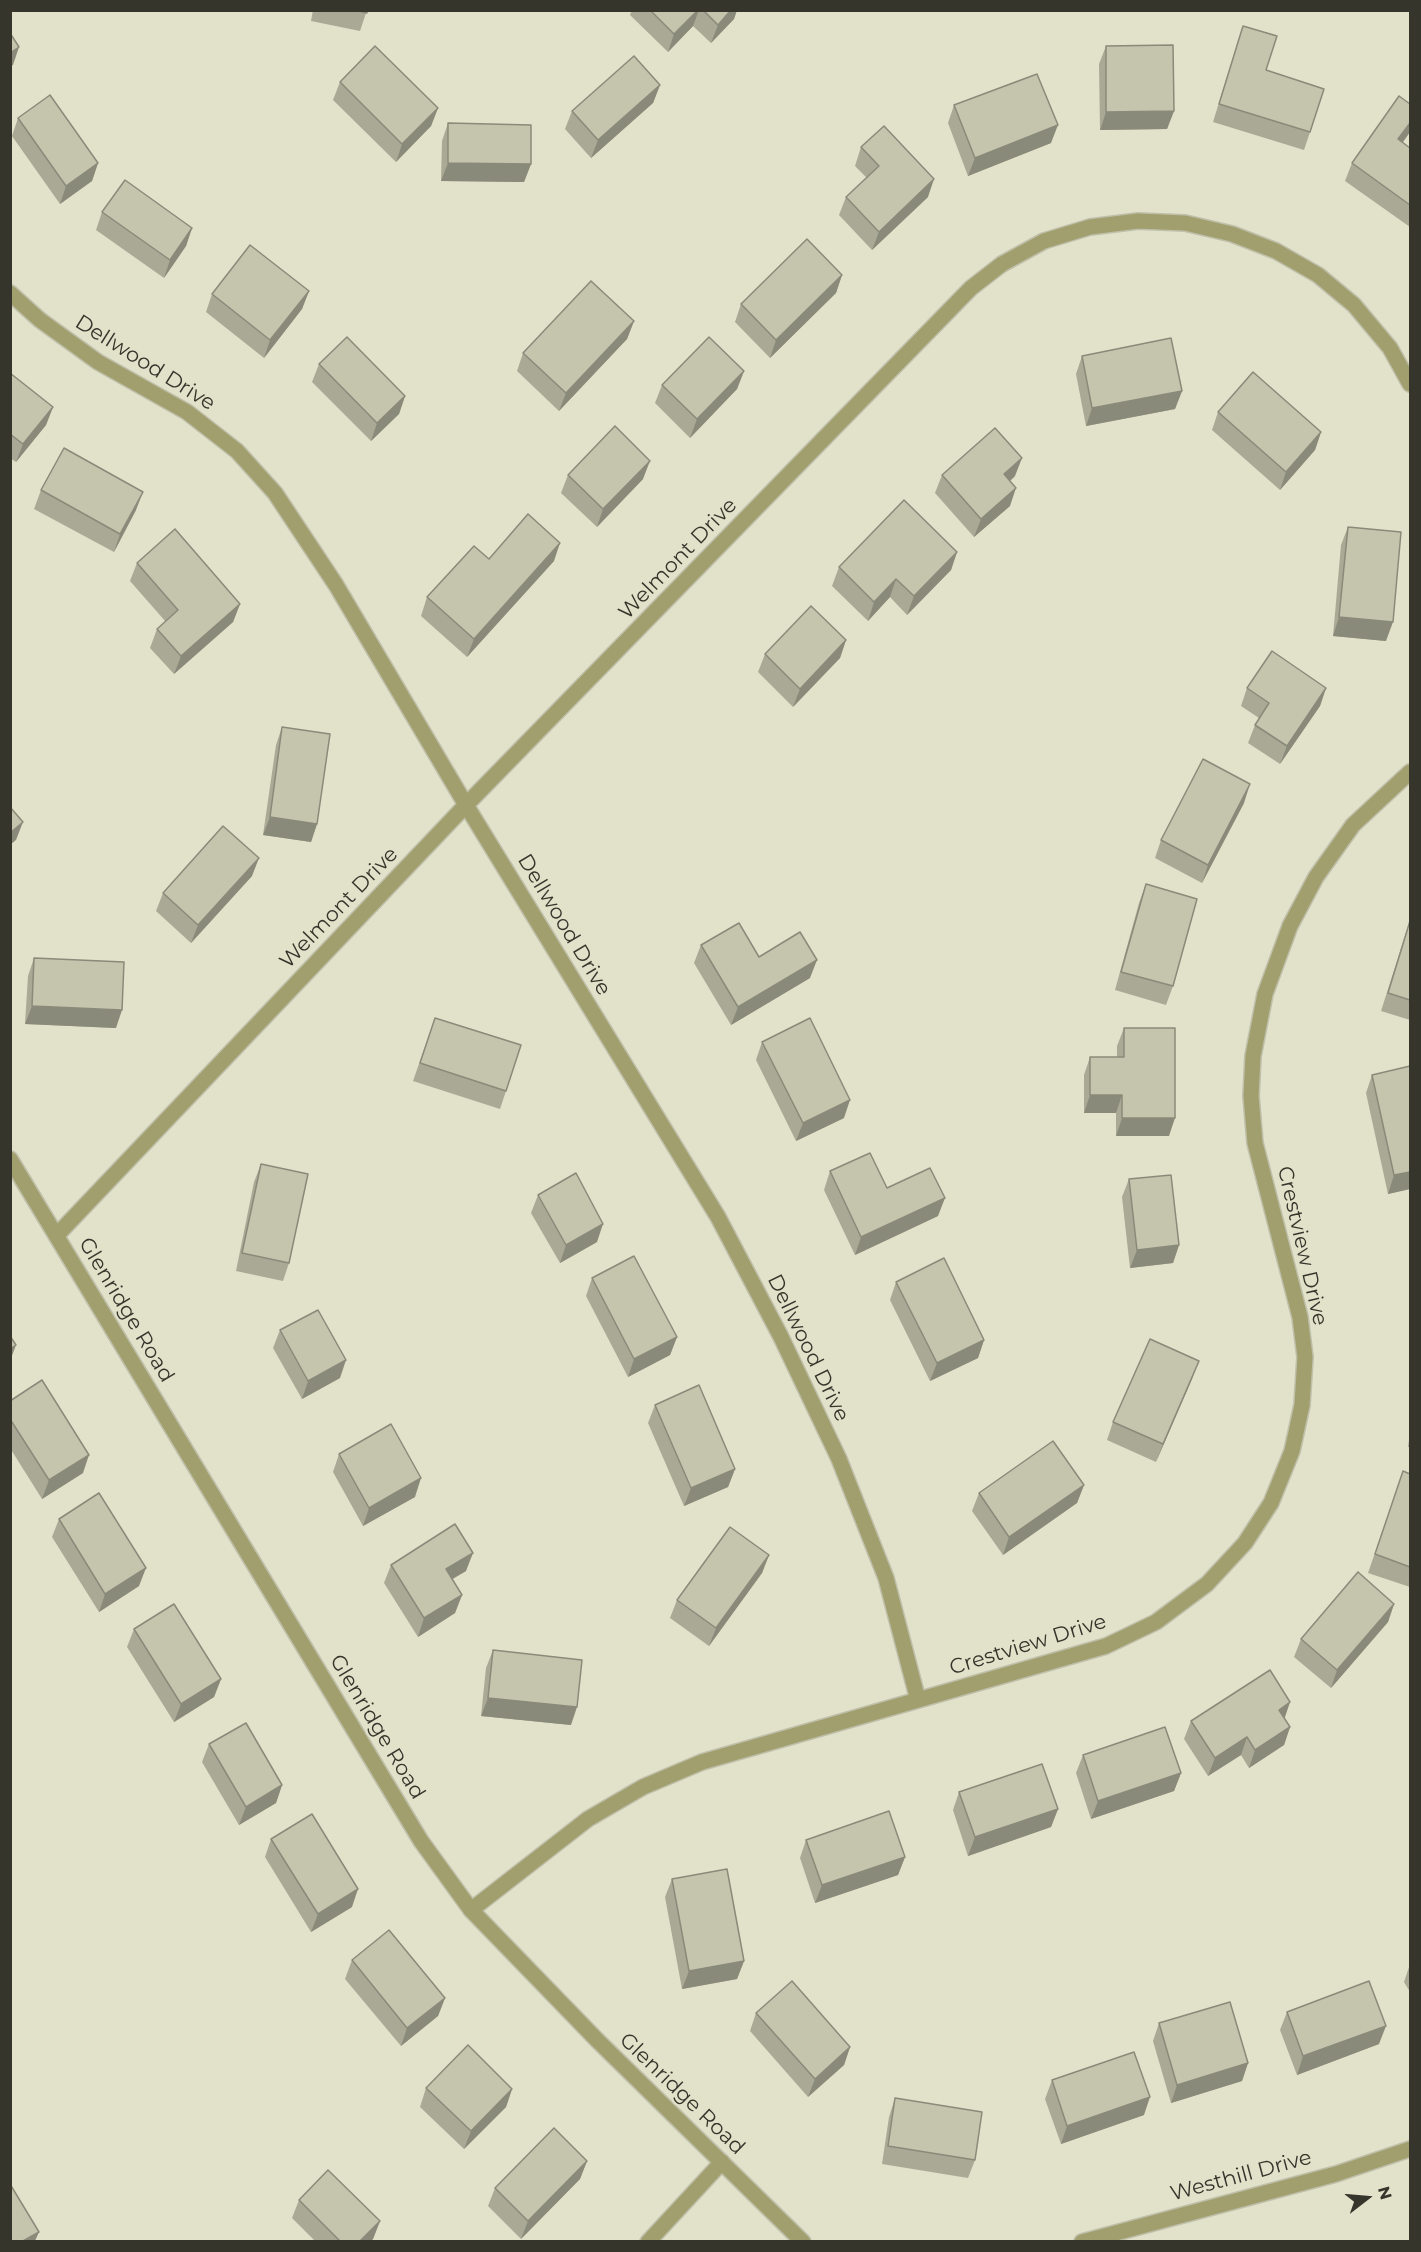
<!DOCTYPE html>
<style>
body{margin:0}
#map{position:relative;width:1421px;height:2252px;overflow:hidden;background:#e2e2ca;font-family:Montserrat,sans-serif}
canvas{display:block}
.frame{position:absolute;inset:0;border:12px solid #35352c;pointer-events:none}
.north{position:absolute;left:1337px;top:2168px;width:60px;height:60px;-webkit-text-stroke:4px #e2e2ca;paint-order:stroke;rotate:74deg;font-size:16px;font-weight:700;line-height:24px;text-align:center;color:#35352c}
.north::after{content:'';display:block;margin:auto;width:21px;height:27px;background:#35352c;clip-path:polygon(50% 0,100% 100%,50% 72%,0 100%)}
</style>
<div id="map">
<canvas width="1421" height="2252"></canvas>
<div class="frame"></div>
<div class="north">N</div>
</div>
<script>
const ctx = document.querySelector('canvas').getContext('2d');
ctx.lineJoin = 'round';
const poly = rows => new Path2D(rows.map(r => 'M' + r).join(''));
function trace(path, color, width, dash) { ctx.strokeStyle = color; ctx.lineWidth = width; ctx.lineCap = dash ? 'butt' : 'round'; ctx.setLineDash(dash || []); ctx.stroke(path); }
function paint(path, color) { ctx.fillStyle = color; ctx.fill(path, 'evenodd'); }
function write(font, color, halo, rows, align = 'center') {
  ctx.font = font + ' Montserrat,sans-serif'; ctx.lineWidth = 4.5; ctx.setLineDash([]); ctx.textBaseline = 'middle'; ctx.strokeStyle = halo; ctx.fillStyle = color; for (const [text, x, y, turn = 0] of rows) {
    ctx.save(); ctx.translate(x, y); ctx.rotate((+turn || 0) * Math.PI / 180); ctx.textAlign = isNaN(turn) ? turn : align; if (halo) ctx.strokeText(text, 0, 0); ctx.fillText(text, 0, 0); ctx.restore();
  }
}
const minor = poly([
 [10,293,40,320,98,362,187,412,237,451,275,493,336,585,466,805,718,1217,781,1337,839,1459,886,1578,918,1700],
 [57,1235,466,805,971,288,1002,264,1044,241,1090,227,1138,221,1185,223,1232,234,1276,251,1318,275,1354,305,1390,348,1410,384],
 [471,1910,588,1819,643,1787,702,1762,1106,1646,1156,1622,1207,1584,1245,1543,1271,1503,1292,1451,1302,1405,1305,1357,1300,1317,1255,1143,1251,1096,1253,1056,1265,994,1290,926,1316,877,1353,825,1410,772],
 [648,2242,722,2162],
 [1082,2242,1336,2174,1410,2149]
]);
const tertiary = poly([
 [10,1159,421,1841,471,1910,597,2040,803,2242]
]);
trace(minor, '#bfbfaa', 18);
trace(tertiary, '#bfbfaa', 18);
trace(minor, '#a19f6d', 15);
trace(tertiary, '#a19f6d', 15);
paint(poly([
 [313,10,367,10,360,31,311,21],
 [632,10,737,10,734,19,711,43,693,26,668,52,630,15],
 [1243,26,1266,70,1310,132,1304,150,1213,122,1237,44],
 [1106,46,1174,111,1167,129,1100,130,1099,64],
 [340,82,438,108,431,126,396,162,333,100],
 [660,85,653,103,591,158,565,129,572,111],
 [954,105,1051,143,968,176,948,123],
 [18,118,98,163,92,181,60,204,12,136],
 [448,123,531,164,524,182,441,181,442,141],
 [1410,132,1403,142,1410,148,1410,227,1345,181,1352,163],
 [861,147,928,197,872,250,839,215,846,197,867,178,855,166],
 [102,212,192,228,186,246,164,278,96,230],
 [842,275,836,293,770,358,735,322,741,304],
 [309,291,302,309,264,358,206,312,212,294],
 [634,321,627,339,559,411,517,371,523,353],
 [1082,356,1182,391,1175,409,1086,426,1076,374],
 [319,364,405,396,399,414,371,441,312,382],
 [744,371,737,389,690,438,655,403,662,385],
 [10,373,53,407,46,425,16,462,10,458],
 [1218,412,1321,432,1315,450,1280,490,1212,430],
 [568,475,643,479,597,527,561,493],
 [942,475,1015,476,1010,481,1010,506,974,537,935,493],
 [41,490,136,510,114,552,34,509],
 [1348,527,1386,641,1333,636,1341,545],
 [957,552,951,570,907,615,890,597,868,621,832,586,839,567],
 [489,559,554,561,467,657,421,616,427,597],
 [137,563,240,604,233,622,174,674,150,648,157,629,166,622,130,581],
 [846,640,840,658,793,707,758,672,765,654],
 [1247,688,1326,688,1320,706,1280,764,1248,743,1255,725,1259,718,1241,706],
 [282,727,317,824,311,842,263,835,276,745],
 [1244,803,1202,883,1155,858,1161,840],
 [252,876,191,943,156,911,163,893],
 [1146,884,1173,986,1166,1005,1115,990,1139,903],
 [1410,920,1410,1020,1381,1011],
 [701,945,759,957,810,978,731,1025,694,963],
 [34,958,116,1028,25,1024,28,976],
 [435,1018,506,1091,500,1109,413,1081],
 [1124,1028,1169,1136,1116,1136,1116,1113,1084,1113,1084,1075,1090,1057,1117,1057,1117,1046],
 [762,1042,844,1118,796,1141,756,1060],
 [1410,1066,1410,1189,1388,1194,1366,1093,1372,1075],
 [261,1164,289,1263,283,1281,236,1271,254,1182],
 [830,1171,887,1188,938,1216,855,1255,824,1190],
 [1129,1179,1179,1245,1173,1263,1130,1268,1122,1197],
 [538,1195,597,1242,560,1263,531,1213],
 [1410,1246,1410,1261,1409,1251],
 [592,1278,677,1337,670,1355,628,1377,586,1296],
 [896,1282,984,1340,978,1358,930,1381,890,1300],
 [280,1330,340,1378,302,1399,273,1348],
 [1192,1379,1156,1462,1107,1440,1113,1422],
 [10,1401,83,1473,42,1499,10,1448],
 [655,1405,735,1469,728,1487,684,1506,648,1423],
 [1410,1433,1410,1447,1408,1447],
 [339,1454,415,1497,363,1526,333,1472],
 [1403,1471,1410,1474,1410,1587,1368,1573],
 [1084,1485,1077,1503,1003,1555,972,1511,979,1493],
 [59,1519,139,1586,99,1612,52,1537],
 [769,1555,762,1573,709,1646,670,1618,677,1600],
 [391,1565,466,1571,452,1579,462,1595,455,1613,418,1637,384,1583],
 [1394,1604,1388,1622,1331,1688,1294,1657,1301,1639],
 [134,1629,221,1679,214,1697,174,1722,127,1647],
 [493,1650,571,1725,481,1716,486,1668],
 [1290,1702,1284,1718,1290,1727,1284,1745,1249,1768,1241,1755,1208,1776,1184,1739,1191,1721],
 [209,1744,282,1785,276,1803,239,1825,202,1762],
 [1083,1755,1181,1773,1174,1791,1091,1819,1076,1773],
 [959,1792,1058,1809,1051,1827,968,1856,953,1810],
 [271,1839,352,1907,311,1932,265,1857],
 [806,1840,905,1857,898,1875,815,1903,800,1858],
 [672,1879,744,1961,737,1979,682,1989,665,1897],
 [352,1960,445,1998,438,2016,401,2046,345,1979],
 [1410,1964,1410,1992,1404,1982],
 [1287,2012,1379,2044,1297,2075,1280,2030],
 [756,2013,850,2047,844,2065,808,2097,750,2031],
 [1159,2023,1248,2063,1242,2081,1171,2103,1153,2041],
 [1052,2080,1144,2115,1061,2144,1045,2099],
 [426,2088,512,2089,506,2107,464,2149,420,2107],
 [895,2098,975,2160,968,2178,882,2164,889,2117],
 [587,2161,580,2179,521,2239,488,2206,495,2188],
 [299,2200,380,2221,373,2239,371,2241,315,2241,292,2218]
]), '#a9a996');
paint(poly([
 [698,10,699,10,693,26,668,52,674,34],
 [731,10,737,10,734,19,711,43,718,25],
 [19,47,13,65,10,67,10,53],
 [660,85,653,103,591,158,598,140],
 [438,108,431,126,396,162,402,144],
 [1174,111,1167,129,1100,130,1106,112],
 [1410,123,1410,132,1392,157,1398,139],
 [1058,125,1051,143,968,176,975,158],
 [98,163,92,181,60,204,66,186],
 [448,163,531,164,524,182,441,181],
 [934,179,928,197,872,250,879,232],
 [192,228,186,246,164,278,170,260],
 [842,275,836,293,770,358,776,340],
 [309,291,302,309,264,358,270,340],
 [634,321,627,339,559,411,566,393],
 [744,371,737,389,690,438,697,419],
 [1182,391,1175,409,1086,426,1092,408],
 [405,396,399,414,371,441,377,423],
 [53,407,46,425,16,462,23,444],
 [1321,432,1315,450,1280,490,1286,472],
 [1022,458,1015,476,998,492,1004,474],
 [650,461,643,479,597,527,603,509],
 [1016,488,1010,506,974,537,981,519],
 [143,492,136,510,114,552,120,534],
 [560,543,554,561,467,657,474,639],
 [957,552,951,570,907,615,914,596],
 [896,579,890,597,868,621,874,602],
 [240,604,233,622,174,674,181,656],
 [1339,617,1393,622,1386,641,1333,636],
 [846,640,840,658,793,707,800,689],
 [1326,688,1320,706,1280,764,1287,746],
 [1250,784,1244,803,1202,883,1208,865],
 [270,817,317,824,311,842,263,835],
 [23,822,16,840,10,845,10,833],
 [259,858,252,876,191,943,198,925],
 [817,960,810,978,731,1025,738,1007],
 [32,1006,122,1010,116,1028,25,1024],
 [1090,1095,1122,1095,1116,1113,1084,1113],
 [850,1100,844,1118,796,1141,803,1123],
 [1122,1118,1175,1118,1169,1136,1116,1136],
 [1410,1172,1410,1189,1388,1194,1394,1175],
 [945,1198,938,1216,855,1255,861,1237],
 [603,1224,597,1242,560,1263,566,1245],
 [1179,1245,1173,1263,1130,1268,1137,1250],
 [677,1337,670,1355,628,1377,634,1359],
 [984,1340,978,1358,930,1381,937,1363],
 [16,1345,10,1361,10,1349],
 [346,1360,340,1378,302,1399,308,1381],
 [1199,1361,1192,1379,1156,1462,1163,1444],
 [89,1455,83,1473,42,1499,49,1480],
 [735,1469,728,1487,684,1506,691,1488],
 [421,1478,415,1497,363,1526,369,1508],
 [1084,1485,1077,1503,1003,1555,1009,1537],
 [473,1553,466,1571,439,1587,446,1569],
 [769,1555,762,1573,709,1646,716,1628],
 [146,1568,139,1586,99,1612,105,1594],
 [462,1595,455,1613,418,1637,424,1618],
 [1394,1604,1388,1622,1331,1688,1337,1670],
 [221,1679,214,1697,174,1722,181,1704],
 [488,1698,577,1707,571,1725,481,1716],
 [1290,1702,1284,1720,1279,1710],
 [1290,1727,1284,1745,1249,1768,1255,1750],
 [1247,1737,1241,1755,1208,1776,1215,1758],
 [1181,1773,1174,1791,1091,1819,1098,1801],
 [282,1785,276,1803,239,1825,246,1807],
 [1058,1809,1051,1827,968,1856,975,1837],
 [905,1857,898,1875,815,1903,822,1885],
 [358,1889,352,1907,311,1932,318,1914],
 [744,1961,737,1979,682,1989,689,1971],
 [445,1998,438,2016,401,2046,407,2028],
 [1386,2026,1379,2044,1297,2075,1303,2056],
 [850,2047,844,2065,808,2097,815,2079],
 [1248,2063,1242,2081,1171,2103,1177,2085],
 [512,2089,506,2107,464,2149,471,2131],
 [1150,2097,1144,2115,1061,2144,1067,2126],
 [587,2161,580,2179,521,2239,528,2221],
 [380,2221,373,2239,371,2241,360,2241],
 [39,2232,35,2241,23,2241]
]), '#8a8a7a');
const building = poly([
 [355,10,367,10,367,13,355,10],
 [650,10,698,10,674,34,650,10],
 [703,10,731,10,718,25,703,10],
 [1243,26,1277,36,1266,70,1324,89,1310,132,1219,104,1243,26],
 [10,33,19,47,10,53,10,33],
 [1173,45,1174,111,1106,112,1106,46,1173,45],
 [375,46,438,108,402,144,340,82,375,46],
 [634,56,660,85,598,140,572,111,634,56],
 [1037,74,1058,125,975,158,954,105,1037,74],
 [50,95,98,163,66,186,18,118,50,95],
 [1399,96,1410,104,1410,123,1398,139,1410,148,1410,205,1352,163,1399,96],
 [448,123,531,125,531,164,448,163,448,123],
 [884,126,934,179,879,232,846,197,879,166,861,147,884,126],
 [125,180,192,228,170,260,102,212,125,180],
 [807,239,842,275,776,340,741,304,807,239],
 [250,245,309,291,270,340,212,294,250,245],
 [591,281,634,321,566,393,523,353,591,281],
 [347,337,405,396,377,423,319,364,347,337],
 [709,337,744,371,697,419,662,385,709,337],
 [1171,338,1182,391,1092,408,1082,356,1171,338],
 [1253,372,1321,432,1286,472,1218,412,1253,372],
 [10,373,53,407,23,444,10,434,10,373],
 [615,426,650,461,603,509,568,475,615,426],
 [995,428,1022,458,1004,474,1016,488,981,519,942,475,995,428],
 [64,448,143,492,120,534,41,490,64,448],
 [904,500,957,552,914,596,896,579,874,602,839,567,904,500],
 [528,514,560,543,474,639,427,597,474,546,489,559,528,514],
 [1348,527,1401,532,1393,622,1339,617,1348,527],
 [175,529,240,604,181,656,157,629,178,610,137,563,175,529],
 [811,606,846,640,800,689,765,654,811,606],
 [1272,651,1326,688,1287,746,1255,725,1269,703,1247,688,1272,651],
 [282,727,330,734,317,824,270,817,282,727],
 [1203,759,1250,784,1208,865,1161,840,1203,759],
 [10,807,23,822,10,833,10,807],
 [223,826,259,858,198,925,163,893,223,826],
 [1146,884,1197,899,1173,986,1121,972,1146,884],
 [1410,921,1410,1000,1388,993,1410,921],
 [739,923,759,957,800,932,817,960,738,1007,701,945,739,923],
 [34,958,124,962,122,1010,32,1006,34,958],
 [435,1018,521,1045,506,1091,420,1063,435,1018],
 [810,1018,850,1100,803,1123,762,1042,810,1018],
 [1124,1028,1175,1028,1175,1118,1122,1118,1122,1095,1090,1095,1090,1057,1124,1057,1124,1028],
 [1410,1066,1410,1172,1394,1175,1372,1075,1410,1066],
 [870,1153,887,1188,930,1168,945,1198,861,1237,830,1171,870,1153],
 [261,1164,308,1174,289,1263,242,1253,261,1164],
 [576,1173,603,1224,566,1245,538,1195,576,1173],
 [1171,1175,1179,1245,1137,1250,1129,1179,1171,1175],
 [634,1256,677,1337,634,1359,592,1278,634,1256],
 [944,1258,984,1340,937,1363,896,1282,944,1258],
 [318,1310,346,1360,308,1381,280,1330,318,1310],
 [10,1336,16,1345,10,1349,10,1336],
 [1150,1339,1199,1361,1163,1444,1113,1422,1150,1339],
 [42,1380,89,1455,49,1480,10,1419,10,1401,42,1380],
 [699,1385,735,1469,691,1488,655,1405,699,1385],
 [391,1424,421,1478,369,1508,339,1454,391,1424],
 [1053,1441,1084,1485,1009,1537,979,1493,1053,1441],
 [1403,1471,1410,1474,1410,1567,1375,1554,1403,1471],
 [99,1493,146,1568,105,1594,59,1519,99,1493],
 [455,1524,473,1553,446,1569,462,1595,424,1618,391,1565,455,1524],
 [730,1527,769,1555,716,1628,677,1600,730,1527],
 [1358,1572,1394,1604,1337,1670,1301,1639,1358,1572],
 [174,1604,221,1679,181,1704,134,1629,174,1604],
 [493,1650,582,1660,577,1707,488,1698,493,1650],
 [1270,1670,1290,1702,1279,1710,1290,1727,1255,1750,1247,1737,1215,1758,1191,1721,1270,1670],
 [246,1723,282,1785,246,1807,209,1744,246,1723],
 [1165,1727,1181,1773,1098,1801,1083,1755,1165,1727],
 [1042,1764,1058,1809,975,1837,959,1792,1042,1764],
 [889,1811,905,1857,822,1885,806,1840,889,1811],
 [312,1814,358,1889,318,1914,271,1839,312,1814],
 [727,1869,744,1961,689,1971,672,1879,727,1869],
 [389,1930,445,1998,407,2028,352,1960,389,1930],
 [792,1981,850,2047,815,2079,756,2013,792,1981],
 [1369,1981,1386,2026,1303,2056,1287,2012,1369,1981],
 [1230,2002,1248,2063,1177,2085,1159,2023,1230,2002],
 [468,2045,512,2089,471,2131,426,2088,468,2045],
 [1134,2052,1150,2097,1067,2126,1052,2080,1134,2052],
 [895,2098,982,2112,975,2160,888,2146,895,2098],
 [554,2128,587,2161,528,2221,495,2188,554,2128],
 [328,2170,380,2221,360,2241,340,2241,299,2200,328,2170],
 [10,2184,39,2232,23,2241,10,2241,10,2184]
]);
paint(building, '#c5c5ae');
trace(building, '#8a8a7a', 1.5);
write('21px', '#35352c', '#e2e2ca', [
 ["Dellwood Drive",145,363,32],
 ["Welmont Drive",678,559,-46],
 ["Welmont Drive",339,908,-46],
 ["Dellwood Drive",564,925,59],
 ["Crestview Drive",1302,1246,77],
 ["Glenridge Road",126,1310,59],
 ["Dellwood Drive",808,1348,64],
 ["Crestview Drive",1028,1645,-17],
 ["Glenridge Road",377,1727,59],
 ["Glenridge Road",682,2094,44],
 ["Westhill Drive",1241,2176,-15]
]);
</script>
